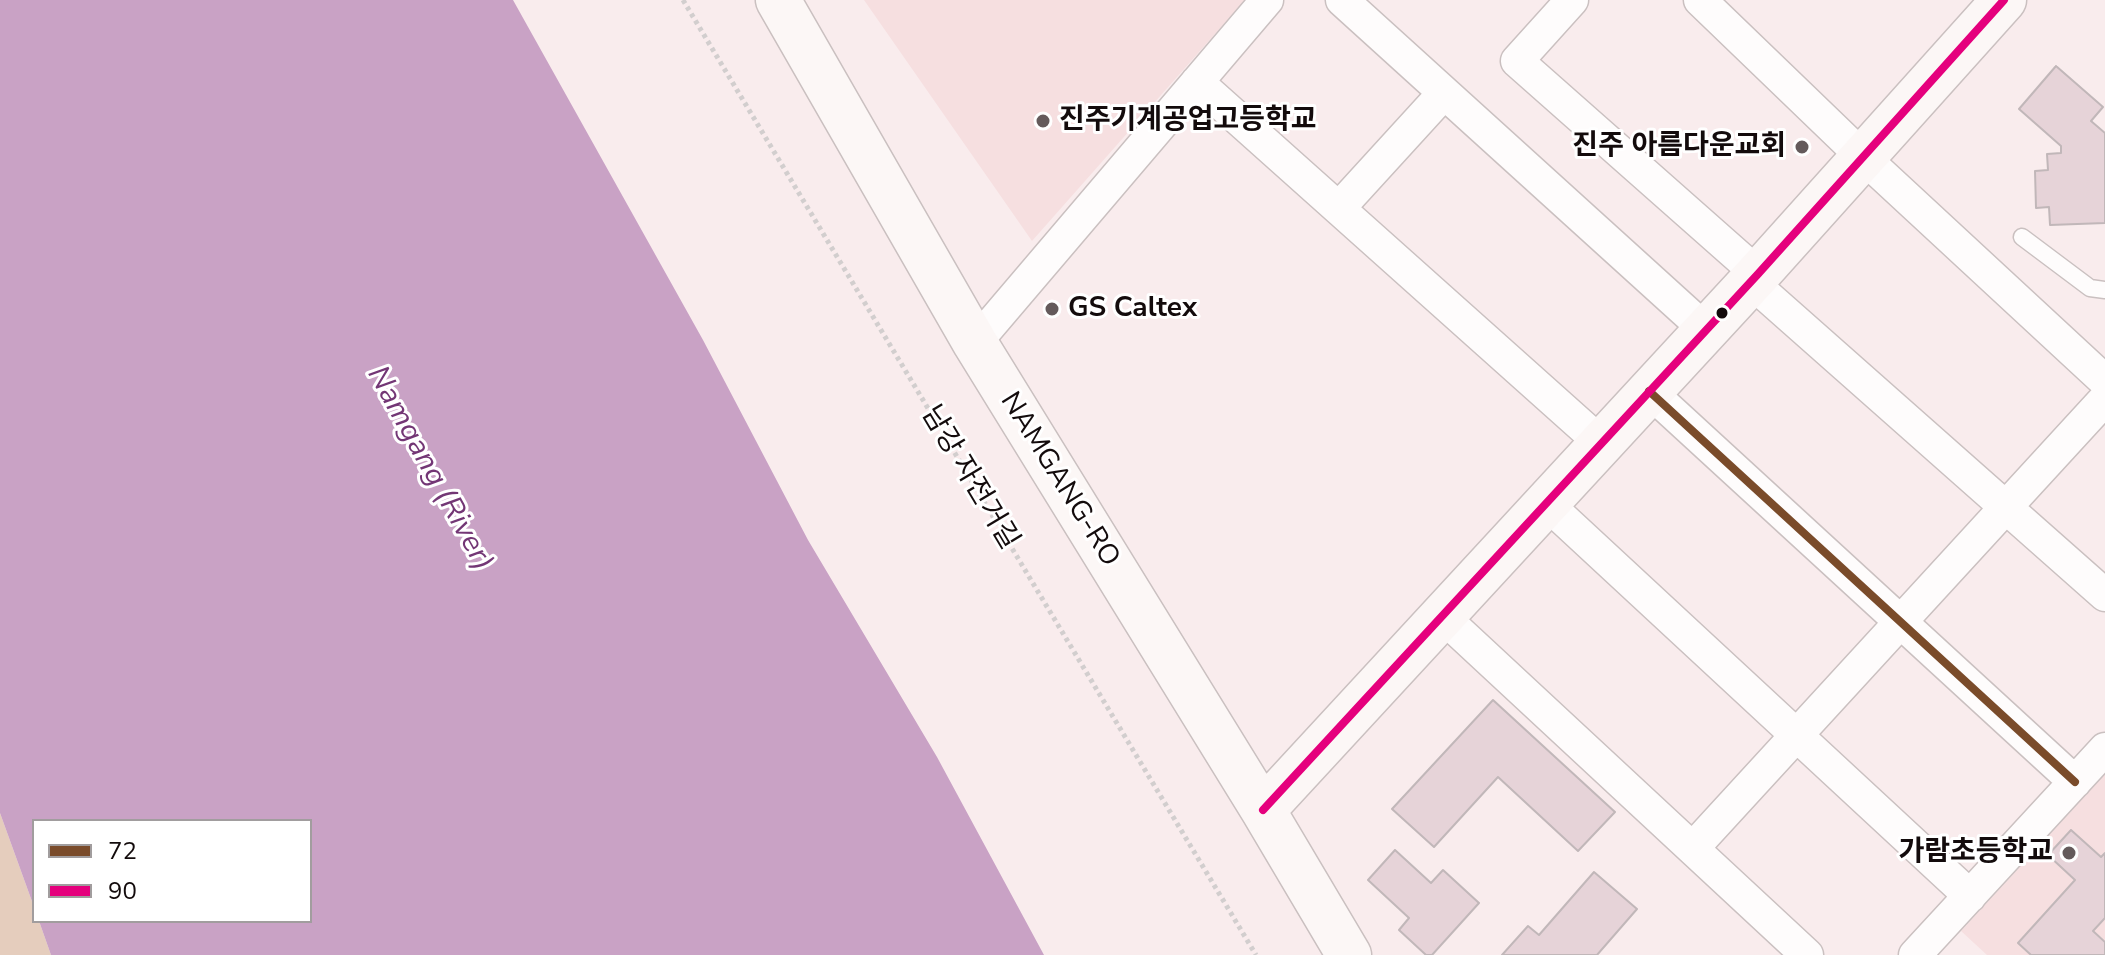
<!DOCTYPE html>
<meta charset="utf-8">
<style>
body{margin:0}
#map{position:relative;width:2105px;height:955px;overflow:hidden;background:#f9eced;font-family:"Nunito Sans",sans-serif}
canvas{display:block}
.legend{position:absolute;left:32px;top:819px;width:280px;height:104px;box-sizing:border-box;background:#fff;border:2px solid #a19d9e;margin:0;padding:10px 14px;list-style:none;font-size:24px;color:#130b0c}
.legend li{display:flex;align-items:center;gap:16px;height:40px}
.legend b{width:40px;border:2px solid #a19d9e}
</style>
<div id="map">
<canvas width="2105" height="955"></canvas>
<ul class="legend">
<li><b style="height:10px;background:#7a4b2a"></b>72</li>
<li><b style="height:10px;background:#e5007d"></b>90</li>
</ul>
</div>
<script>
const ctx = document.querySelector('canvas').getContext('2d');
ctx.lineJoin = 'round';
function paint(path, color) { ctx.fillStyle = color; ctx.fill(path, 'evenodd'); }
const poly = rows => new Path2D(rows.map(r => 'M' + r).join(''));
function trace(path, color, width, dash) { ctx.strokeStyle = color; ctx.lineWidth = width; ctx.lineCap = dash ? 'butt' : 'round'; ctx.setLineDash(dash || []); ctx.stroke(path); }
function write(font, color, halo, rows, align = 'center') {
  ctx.font = font + ' "Nunito Sans","Noto Sans KR",sans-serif'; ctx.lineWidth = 6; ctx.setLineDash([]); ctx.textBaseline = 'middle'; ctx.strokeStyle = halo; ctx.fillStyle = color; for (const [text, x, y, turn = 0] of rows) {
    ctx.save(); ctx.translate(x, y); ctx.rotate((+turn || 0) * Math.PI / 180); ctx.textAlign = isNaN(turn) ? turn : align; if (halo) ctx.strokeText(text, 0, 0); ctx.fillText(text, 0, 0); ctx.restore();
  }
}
paint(poly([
 [864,0,1245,0,1032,241],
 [2105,774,2105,955,1987,955,1961,931]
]), '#f6dfe0');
paint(poly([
 [0,813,34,907,34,921,39,921,51,955,0,955]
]), '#e5cdbd');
paint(poly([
 [0,0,513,0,703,340,808,540,937,757,1044,955,51,955,39,921,310,921,310,821,34,821,34,907,0,813]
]), '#c9a2c5');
const building = poly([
 [2056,66,2103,107,2091,121,2105,133,2105,223,2050,225,2049,207,2036,208,2035,171,2048,170,2047,154,2061,153,2061,146,2019,109,2056,66],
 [1493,700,1615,812,1578,851,1498,777,1434,847,1392,809,1493,700],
 [2071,830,2101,857,2105,853,2105,918,2093,931,2105,942,2105,955,2031,955,2018,943,2075,880,2048,855,2071,830],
 [1395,850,1431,883,1443,870,1479,903,1432,955,1426,955,1399,930,1409,918,1368,880,1395,850],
 [1594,872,1637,909,1597,955,1502,955,1528,926,1539,935,1594,872]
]);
paint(building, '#e6d3d8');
trace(building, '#c1b7b9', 2);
const lane = poly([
 [2022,237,2090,288,2105,290]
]);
const street = poly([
 [1342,0,1706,330],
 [1572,0,1517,61,1758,274],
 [1700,0,1863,157,2105,381],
 [1197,82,1601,443],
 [1339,208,1444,93],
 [1750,281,2105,595],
 [975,343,1267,0],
 [1649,391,2075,782],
 [1546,503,1970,896],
 [1442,616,1807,955],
 [1693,848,2105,399],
 [1915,955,2105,749]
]);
const secondary = poly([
 [778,0,975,343,1263,810,1349,955],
 [1263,810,1758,274,2004,0]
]);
trace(lane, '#cac0c0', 19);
trace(street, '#cac0c0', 35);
trace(secondary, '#cac0c0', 47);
trace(poly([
 [683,0,1256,955]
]), '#d2cece', 5, [4, 4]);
trace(lane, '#fefcfc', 16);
trace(street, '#fefcfc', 32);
trace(secondary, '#fcf7f6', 44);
trace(poly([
 [1649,391,2075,782]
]), '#7a4b2a', 8);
trace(poly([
 [1263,810,1758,274,2004,0]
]), '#e5007d', 8);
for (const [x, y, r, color] of [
 [1043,121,8,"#645a5b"],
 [1802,147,8,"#645a5b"],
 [1052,309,8,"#645a5b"],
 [1722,313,7,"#130b0c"],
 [2069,853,8,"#645a5b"]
]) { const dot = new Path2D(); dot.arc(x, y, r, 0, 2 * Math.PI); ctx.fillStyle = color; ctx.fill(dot); trace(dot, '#fff', 3); }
write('bold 28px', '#130b0c', '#fff', [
 ["진주기계공업고등학교",1059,121],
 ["진주 아름다운교회",1786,147,"right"],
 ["GS Caltex",1068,309],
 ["가람초등학교",2053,853,"right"]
], 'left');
write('28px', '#130b0c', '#fff', [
 ["남강 자전거길",969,478,59],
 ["NAMGANG-RO",1059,480,58]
]);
write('italic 30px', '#733675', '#fff', [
 ["Namgang (River)",429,469,61]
]);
</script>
